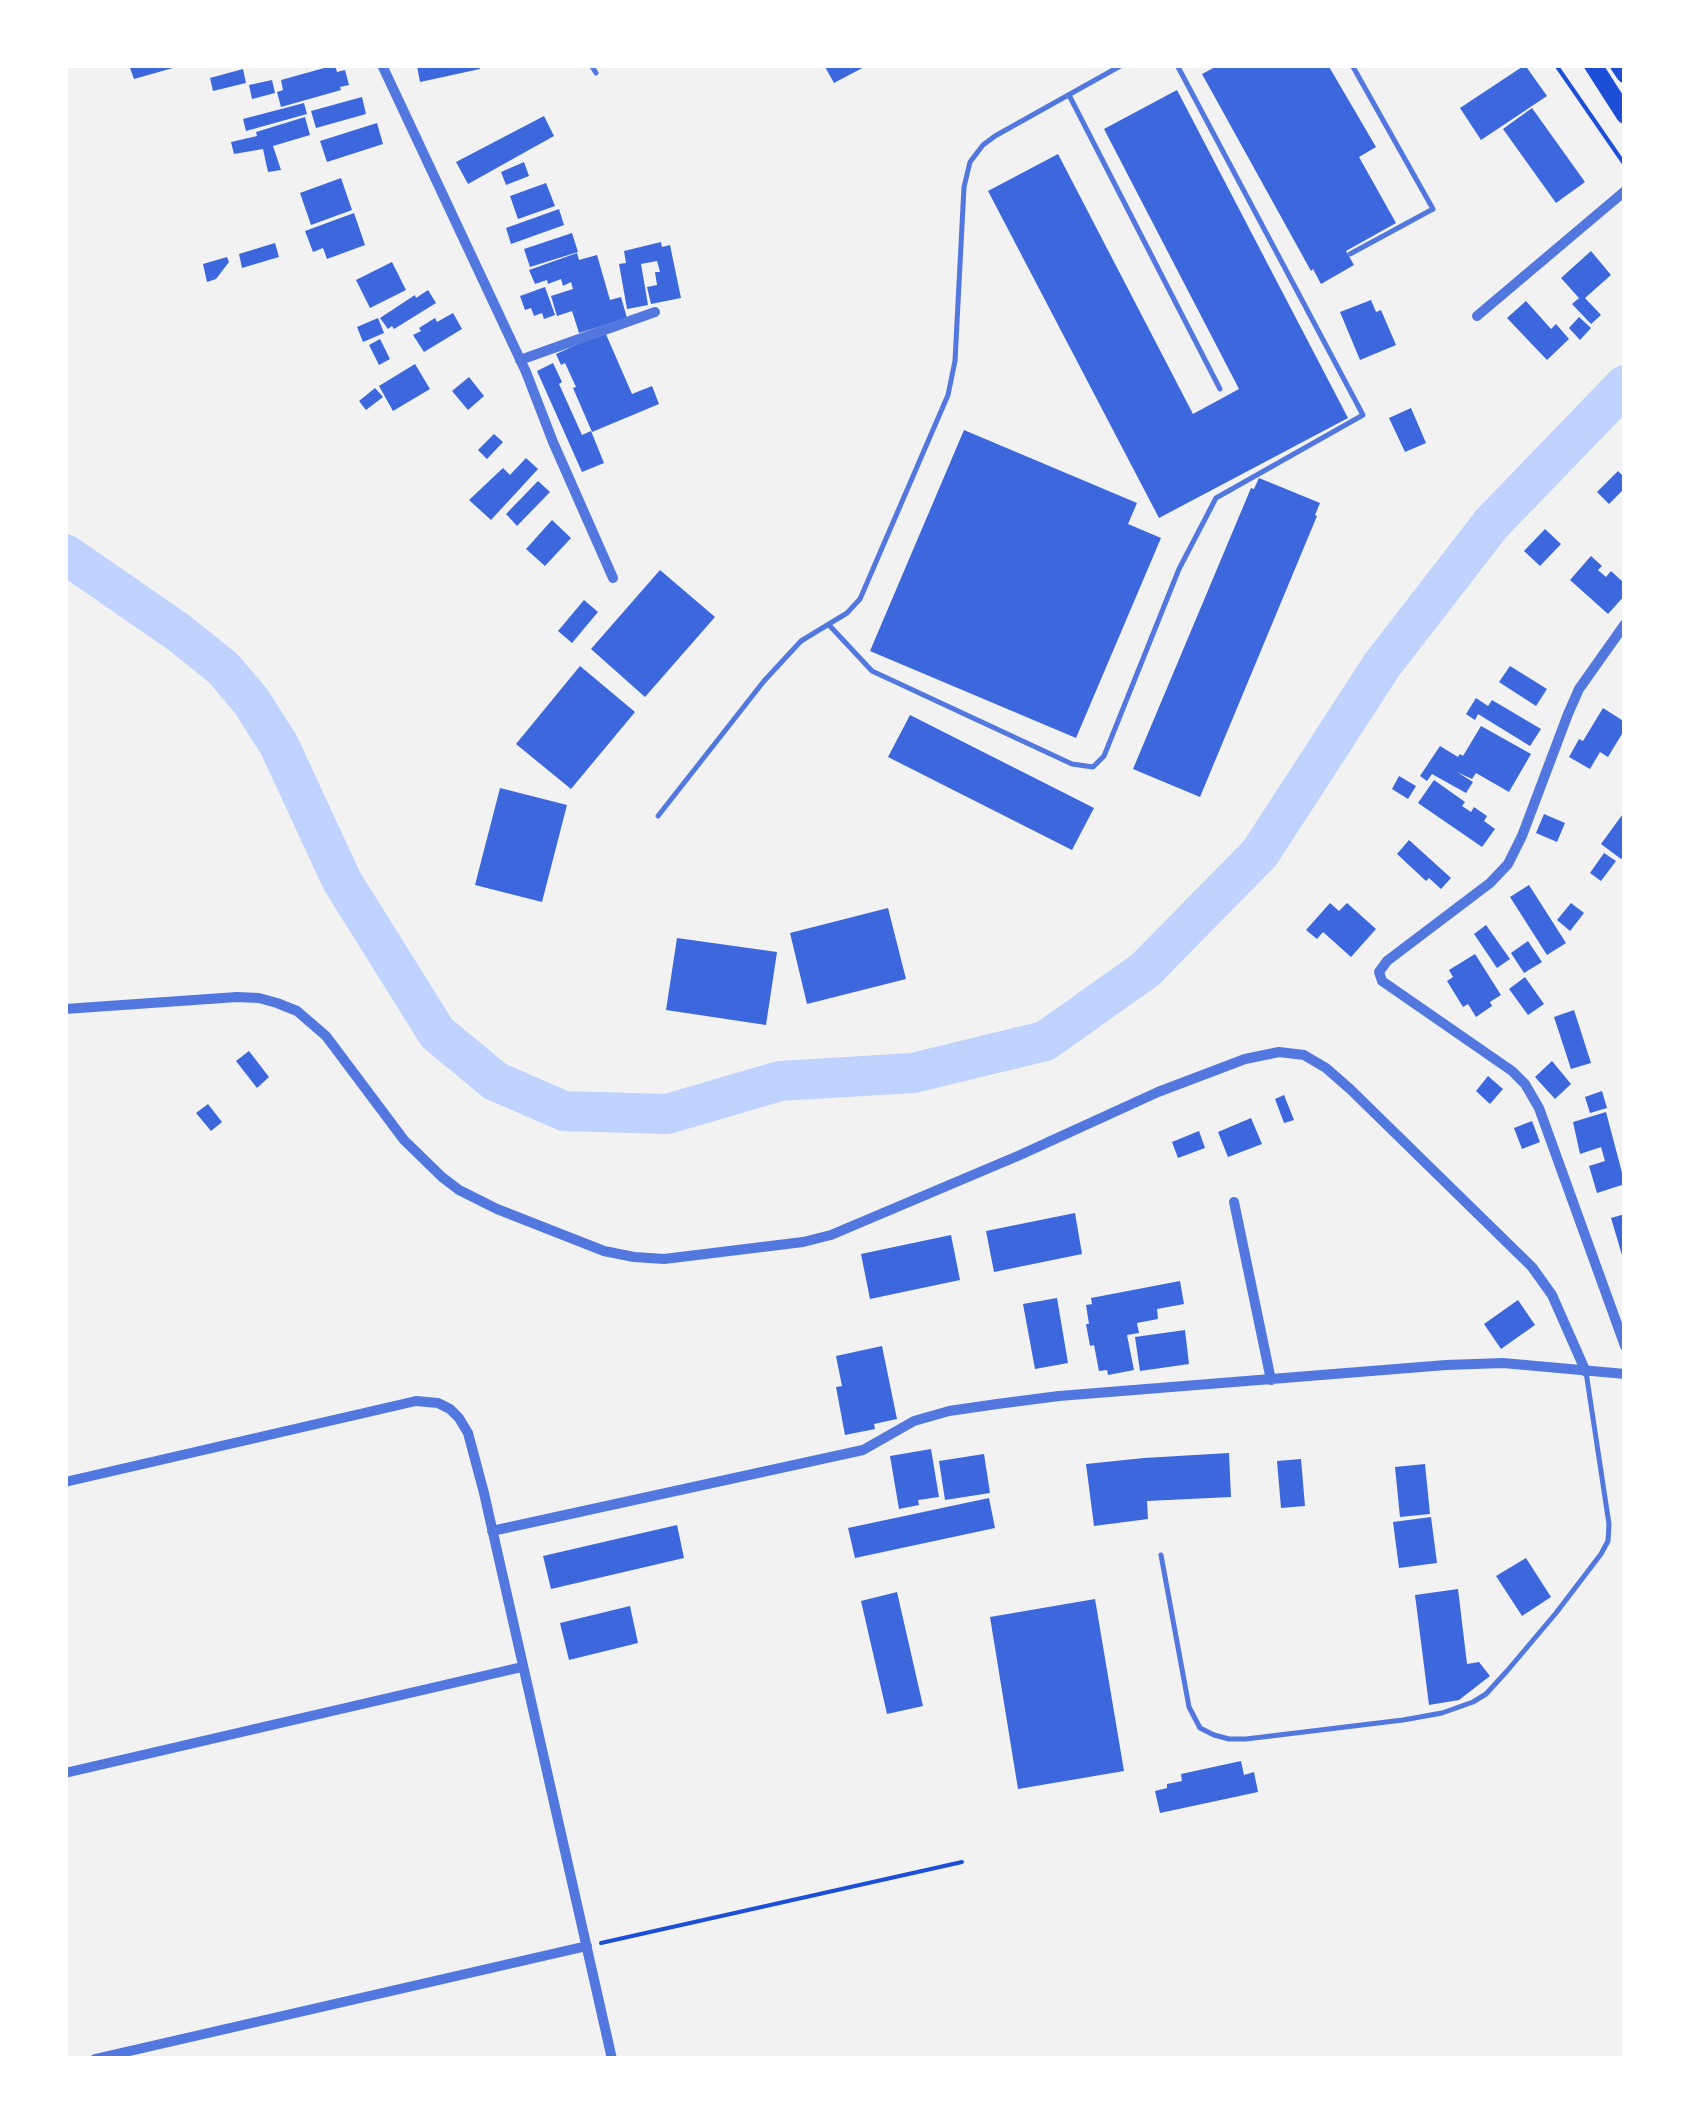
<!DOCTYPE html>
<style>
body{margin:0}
#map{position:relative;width:1690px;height:2124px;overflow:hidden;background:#f2f2f2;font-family:Merriweather,serif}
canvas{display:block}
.frame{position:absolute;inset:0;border:68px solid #fff;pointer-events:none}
</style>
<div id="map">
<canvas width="1690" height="2124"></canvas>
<div class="frame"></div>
</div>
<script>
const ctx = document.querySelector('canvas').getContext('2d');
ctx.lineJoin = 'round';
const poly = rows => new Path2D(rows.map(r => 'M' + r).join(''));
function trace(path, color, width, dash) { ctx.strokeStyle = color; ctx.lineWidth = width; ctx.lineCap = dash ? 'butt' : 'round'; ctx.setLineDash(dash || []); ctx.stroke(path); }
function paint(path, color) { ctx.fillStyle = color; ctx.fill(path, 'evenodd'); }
trace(poly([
 [65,554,178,632,223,668,251,701,279,745,342,881,437,1033,495,1081,564,1111,667,1114,780,1081,913,1073,1045,1041,1145,970,1260,853,1382,665,1491,524,1625,385]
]), '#bfd3fe', 40);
paint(poly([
 [129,65,180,65,180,66,134,79],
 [335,65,337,72,345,70,349,85,340,87,341,90,281,107,277,92,283,90,281,80],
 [479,65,480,69,420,82,417,66],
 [824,65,868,65,834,83],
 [1219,65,1328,65,1376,147,1359,157,1396,223,1346,251,1354,265,1321,284,1313,269,1311,271,1202,74],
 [1525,65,1547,96,1481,140,1460,108],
 [243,69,246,83,213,91,210,78],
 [272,80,275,93,252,99,249,85],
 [1177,90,1348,418,1159,518,988,191,1058,154,1193,414,1239,389,1104,129],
 [362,97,366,114,316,128,311,111],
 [304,103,307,114,246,131,243,119],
 [1532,108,1585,182,1556,203,1503,129],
 [544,116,554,136,468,184,456,162],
 [305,117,310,135,273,146,281,170,268,172,263,149,234,154,231,142,257,136,256,132],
 [377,123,383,144,327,162,320,141],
 [524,162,529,176,506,185,501,172],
 [341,178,352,210,311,225,300,193],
 [546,183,555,206,518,219,510,196],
 [559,209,564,225,511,244,506,228],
 [354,213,365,245,327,259,323,248,313,252,305,231],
 [572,233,578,252,530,267,524,249],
 [661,242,662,247,670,245,681,298,651,304,647,287,657,285,655,272,660,272,657,261,641,264,648,305,627,309,619,264,626,263,624,251],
 [275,243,279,257,242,268,239,254],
 [1591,251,1611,275,1585,298,1601,315,1591,324,1572,304,1579,298,1561,278],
 [577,253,579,260,597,255,610,300,621,297,627,318,579,333,572,311,557,316,551,296,573,289,571,282,563,286,561,279,548,284,547,280,535,284,529,270],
 [227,257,229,262,216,279,207,282,203,264],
 [392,262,406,290,370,308,356,280],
 [545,287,555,315,544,319,542,313,534,316,531,308,525,310,520,296],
 [428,290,436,303,394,329,392,326,388,329,380,318,415,295,416,298],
 [1371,300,1376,312,1381,310,1396,345,1360,360,1340,312],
 [1526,301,1551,329,1556,324,1569,339,1547,360,1507,318],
 [453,313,462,329,424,352,413,335,421,331,419,328,435,318,437,322],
 [1579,317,1591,328,1580,340,1569,328],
 [378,318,384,333,363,342,357,327],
 [605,332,632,394,652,386,659,404,592,432,573,388,576,387,565,363,561,365,556,354],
 [380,339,390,359,379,365,369,345],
 [553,363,562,382,559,384,582,435,591,431,604,463,582,472,537,371],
 [415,364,430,389,393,411,379,386],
 [469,377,484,396,468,410,452,391],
 [375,388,383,397,366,410,359,401],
 [1411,408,1426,443,1405,452,1389,418],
 [964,430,1137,503,1128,524,1161,538,1076,738,870,651],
 [494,434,503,442,487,459,478,450],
 [526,458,538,469,491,520,469,500,503,468,510,475],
 [1618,471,1625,478,1625,488,1609,504,1597,492],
 [1259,478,1320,503,1315,515,1317,516,1200,797,1133,769,1251,488,1254,489],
 [538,481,550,492,517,526,506,514],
 [552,520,571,538,545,566,526,549],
 [1545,529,1561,544,1540,566,1524,551],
 [1591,556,1602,566,1598,570,1606,577,1611,571,1625,584,1625,595,1608,614,1570,580],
 [660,570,715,617,645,697,591,649],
 [584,600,598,612,572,643,558,631],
 [580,666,635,712,571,789,516,744],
 [1510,666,1547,689,1536,706,1499,682],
 [1476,698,1488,706,1492,700,1541,729,1530,746,1478,714,1475,720,1466,714],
 [1603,708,1625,722,1625,729,1608,757,1600,752,1590,769,1569,757,1579,739,1583,741],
 [910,715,1094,808,1072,850,888,757],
 [1481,726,1531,754,1509,792,1476,773,1472,779,1457,772,1473,782,1466,793,1432,774,1427,781,1420,776,1440,746,1458,757,1460,754,1463,756],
 [1399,776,1416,786,1408,799,1392,789],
 [1434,780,1465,802,1462,806,1471,812,1474,807,1487,816,1484,821,1495,829,1482,847,1418,803],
 [500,788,567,805,542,902,475,885],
 [1625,811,1625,854,1621,859,1601,844],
 [1544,814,1565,823,1557,842,1536,833],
 [1409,840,1451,878,1441,889,1429,878,1426,881,1397,854],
 [1604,853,1616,861,1601,881,1590,873],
 [1529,885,1566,943,1547,955,1510,897],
 [1330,903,1339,911,1347,903,1376,929,1351,957,1323,932,1317,939,1306,930],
 [1571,903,1584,913,1570,931,1557,920],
 [888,908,906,979,807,1004,790,933],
 [1486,925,1510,959,1497,968,1474,934],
 [677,938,777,952,766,1025,666,1010],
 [1528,941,1542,962,1524,973,1511,953],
 [1475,954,1501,995,1490,1002,1492,1006,1476,1017,1468,1004,1463,1007,1447,981,1453,977,1449,970],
 [1525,977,1544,1004,1528,1015,1509,989],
 [1574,1010,1591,1063,1571,1069,1554,1017],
 [249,1051,269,1077,257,1088,236,1061],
 [1552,1061,1571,1084,1555,1099,1535,1077],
 [1488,1076,1503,1089,1490,1104,1476,1091],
 [1602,1091,1607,1108,1590,1113,1585,1097],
 [1284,1095,1294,1120,1284,1123,1275,1099],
 [208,1104,222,1122,211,1131,196,1113],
 [1606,1112,1625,1184,1597,1193,1589,1166,1605,1161,1601,1147,1580,1154,1573,1122],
 [1251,1118,1262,1144,1228,1157,1218,1132],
 [1532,1121,1540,1142,1522,1149,1514,1128],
 [1199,1131,1205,1148,1178,1158,1172,1142],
 [1075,1213,1082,1254,994,1272,986,1231],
 [1625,1214,1625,1262,1624,1262,1611,1218],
 [951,1235,960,1280,870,1299,861,1254],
 [1180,1281,1184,1304,1157,1309,1158,1319,1137,1323,1139,1333,1127,1335,1134,1370,1108,1375,1107,1370,1099,1371,1094,1345,1090,1346,1086,1324,1089,1324,1086,1305,1092,1304,1091,1298],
 [1057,1298,1068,1363,1035,1369,1023,1304],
 [1518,1300,1535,1325,1501,1349,1484,1324],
 [1185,1330,1189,1364,1140,1371,1135,1337],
 [882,1346,897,1419,874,1424,875,1429,845,1435,836,1387,842,1386,836,1356],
 [931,1449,939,1497,918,1500,919,1505,899,1509,890,1456],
 [1229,1453,1231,1497,1147,1501,1148,1519,1094,1526,1086,1464,1144,1458],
 [984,1454,990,1493,945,1500,939,1461],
 [1301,1459,1305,1506,1281,1508,1277,1461],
 [1425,1464,1430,1514,1400,1517,1395,1467],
 [989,1498,995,1528,855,1558,848,1528],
 [1431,1517,1437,1563,1399,1568,1393,1522],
 [677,1525,684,1558,551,1589,543,1556],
 [1526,1558,1551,1597,1522,1616,1496,1576],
 [1458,1589,1467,1664,1479,1662,1490,1676,1459,1700,1429,1705,1415,1595],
 [897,1592,923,1706,887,1714,861,1601],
 [1095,1599,1124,1771,1018,1789,990,1617],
 [630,1606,638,1643,569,1660,560,1623],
 [1241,1761,1244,1775,1254,1772,1258,1792,1160,1813,1155,1791,1167,1788,1167,1784,1182,1781,1181,1774]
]), '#3d67dc');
trace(poly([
 [1556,65,1625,165],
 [601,1943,962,1862]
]), '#1d4ed8', 4);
trace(poly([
 [591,65,596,73],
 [1069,95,1220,389],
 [1350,254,1433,209,1352,65],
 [829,625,872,671,1072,764,1093,767,1104,756,1179,569,1216,498,1363,415,1177,65],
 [658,816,764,681,801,641,847,613,860,599,948,395,955,361,964,187,970,162,983,145,995,136,1122,65],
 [1161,1555,1189,1707,1200,1728,1214,1735,1229,1739,1246,1739,1403,1720,1442,1713,1473,1702,1486,1694,1507,1671,1556,1613,1601,1554,1608,1541,1609,1524,1586,1372]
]), '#5277de', 5);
trace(poly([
 [382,65,526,372,553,442,613,578],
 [1477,316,1625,191],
 [520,360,655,312],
 [1625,624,1579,689,1568,714,1522,836,1508,864,1490,883,1387,961,1379,972,1382,981,1512,1071,1525,1084,1539,1108,1625,1346],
 [65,1009,237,997,259,998,277,1003,297,1011,326,1036,404,1140,442,1177,459,1190,497,1209,604,1251,634,1257,664,1259,803,1242,831,1235,1020,1155,1158,1092,1245,1059,1279,1052,1304,1055,1326,1068,1350,1089,1532,1267,1552,1295,1586,1372],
 [1234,1202,1271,1380],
 [65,1482,416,1401,438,1403,450,1409,459,1418,468,1433,484,1493,612,2059],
 [492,1531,863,1450,914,1421,949,1411,997,1404,1059,1396,1446,1365,1503,1363,1625,1374],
 [65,1773,522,1667],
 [95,2059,587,1946]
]), '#5277de', 10);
trace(poly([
 [1593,65,1625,115],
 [1619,65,1625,74]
]), '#1d4ed8', 18);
</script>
